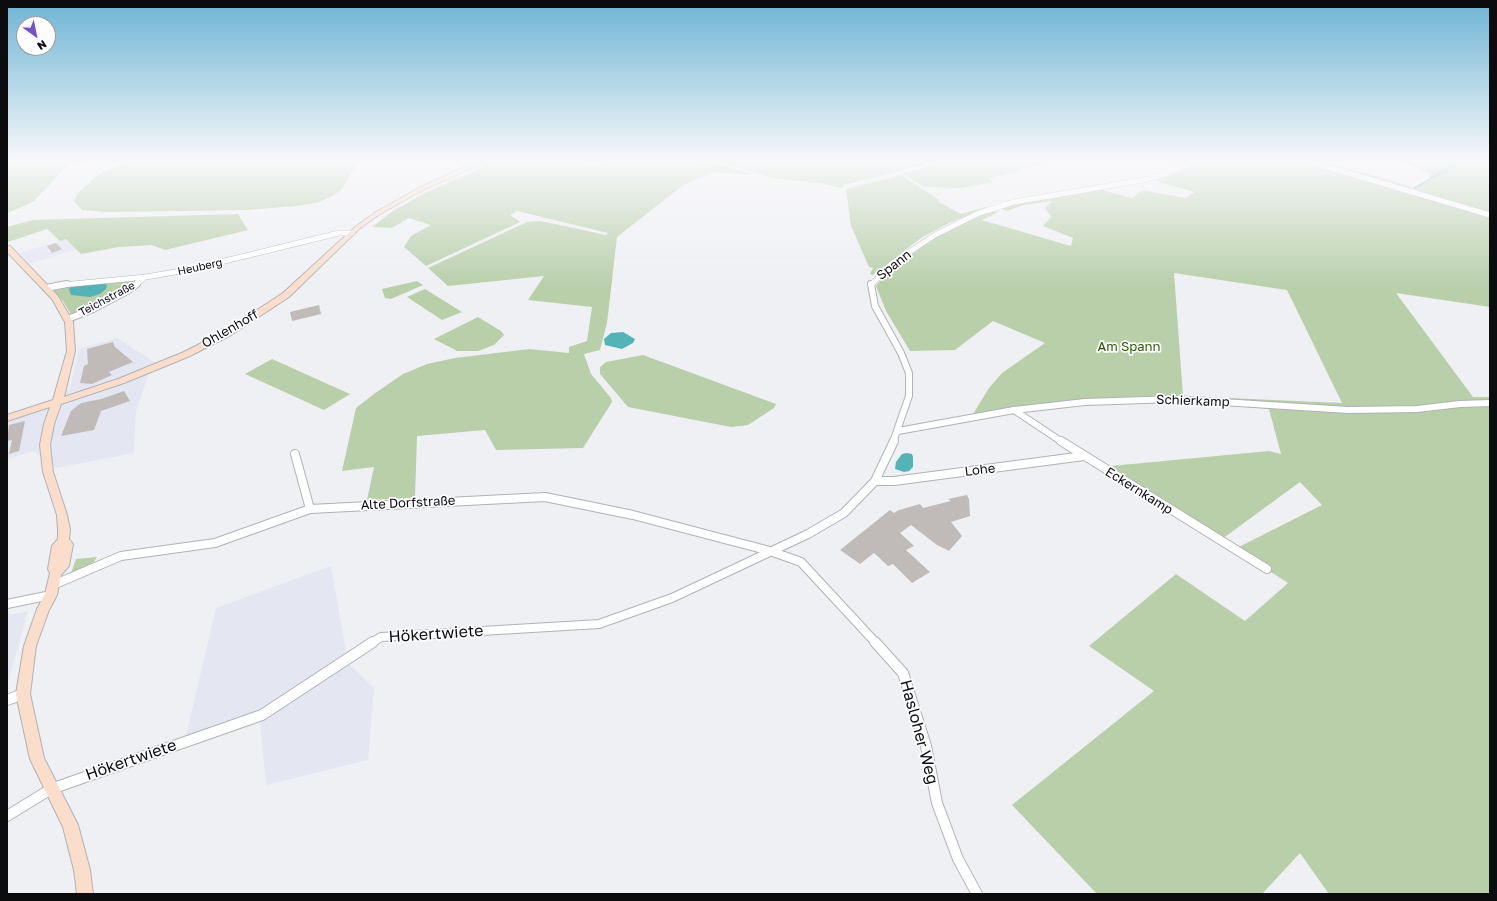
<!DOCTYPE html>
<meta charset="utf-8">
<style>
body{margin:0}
#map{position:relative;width:1497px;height:901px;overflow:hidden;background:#eff0f4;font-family:"Golos Text",sans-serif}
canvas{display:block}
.frame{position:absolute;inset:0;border:8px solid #0c0c0e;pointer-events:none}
.north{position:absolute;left:16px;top:16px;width:40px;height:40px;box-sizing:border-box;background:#fdfdff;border:1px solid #9d9d9f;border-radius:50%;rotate:147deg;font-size:11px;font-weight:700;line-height:16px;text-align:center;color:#0c0c0e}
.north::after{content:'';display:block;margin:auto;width:14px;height:18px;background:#7551ca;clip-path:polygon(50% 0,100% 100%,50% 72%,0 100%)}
</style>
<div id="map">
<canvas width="1497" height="901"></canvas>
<div class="frame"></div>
<div class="north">N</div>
</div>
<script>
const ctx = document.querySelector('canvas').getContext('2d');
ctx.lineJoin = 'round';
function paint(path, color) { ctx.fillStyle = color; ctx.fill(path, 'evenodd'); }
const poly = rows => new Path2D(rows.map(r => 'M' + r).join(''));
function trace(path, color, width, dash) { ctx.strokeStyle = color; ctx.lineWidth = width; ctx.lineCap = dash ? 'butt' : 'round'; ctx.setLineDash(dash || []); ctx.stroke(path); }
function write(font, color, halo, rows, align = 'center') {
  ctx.font = font + ' "Golos Text",sans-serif'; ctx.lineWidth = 3.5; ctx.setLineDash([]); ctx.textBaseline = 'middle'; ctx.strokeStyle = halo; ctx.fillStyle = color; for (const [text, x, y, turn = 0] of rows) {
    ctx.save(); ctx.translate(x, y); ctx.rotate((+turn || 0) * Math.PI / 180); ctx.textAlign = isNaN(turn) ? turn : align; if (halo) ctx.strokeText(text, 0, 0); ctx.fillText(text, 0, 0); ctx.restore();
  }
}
paint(poly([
 [66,239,77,249,29,264,19,253],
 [117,338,156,363,149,373,136,411,134,453,56,468,34,451,7,459,7,416,44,406,70,388,79,349],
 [331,566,348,663,374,688,368,760,266,785,259,710,186,736,216,608],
 [28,611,7,685,7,615]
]), '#e4e6f2');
paint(poly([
 [7,161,88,161,69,164,33,202,7,213],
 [133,161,359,161,341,190,333,196,316,203,297,206,247,210,106,212,82,210,74,201,78,193,93,179,103,172],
 [496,161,586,161,585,166,600,165,609,161,692,161,696,167,693,171,707,174,682,186,617,237,607,323,600,350,584,354,591,374,611,398,612,402,583,448,496,450,485,430,417,436,415,498,367,500,374,467,342,471,356,408,374,394,403,374,427,364,455,358,529,349,569,353,569,347,587,341,592,307,528,300,544,276,448,286,428,268,527,222,541,221,606,235,608,233,517,211,510,215,520,222,426,266,404,247,411,236,431,225,409,218,392,228,372,227,393,211,423,194],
 [713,161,940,161,843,185,845,187,841,188,825,184,773,178],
 [947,161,1039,161,1045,164,1017,170,1020,172,988,178,992,182,961,188,924,187,902,173],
 [1205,161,1323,161,1413,187,1428,180,1430,174,1402,161,1490,161,1490,307,1396,293,1473,397,1490,397,1490,894,1329,894,1300,853,1262,894,1097,894,1012,805,1154,691,1089,646,1176,574,1245,621,1288,583,1235,549,1322,505,1300,482,1222,539,1111,466,1269,451,1281,454,1269,409,1174,401,1183,396,1173,395,1083,399,973,414,989,388,1002,373,1045,343,993,321,955,350,910,351,886,311,876,286,885,274,941,233,991,211,998,212,982,220,1071,246,1073,238,1043,226,1051,217,1045,208,1052,201,1024,205,1007,211,999,208,1020,202,1101,188,1106,191,1132,198,1142,190,1186,198,1194,192,1156,181],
 [1174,273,1287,290,1342,403,1183,396],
 [901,175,940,200,937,201,961,214,985,207,989,207,949,223,921,238,873,275,870,274,873,268,869,267,851,226,846,189],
 [238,214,248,230,165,250,152,245,119,247,81,254,66,239,60,241,47,229,8,242,7,240,7,227,33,220],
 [141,278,127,289,72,316,63,301,51,288],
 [417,281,423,285,391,299,385,298,382,289],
 [425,289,462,312,442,320,407,297],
 [478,317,501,331,504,335,494,345,478,351,457,351,434,339],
 [643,355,776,404,774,408,748,425,731,427,628,407,600,374,600,367,606,362],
 [272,359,350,394,324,410,245,374],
 [97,557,94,562,71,573,76,559]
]), '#b8cfaa');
paint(poly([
 [692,161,706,161,753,174,735,174,714,172,707,174,693,171,696,167]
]), '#aacf94');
paint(poly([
 [101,283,107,285,106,289,100,294,90,297,71,295,69,289,70,287],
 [623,332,635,339,633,343,622,349,605,345,604,339,611,333],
 [907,453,912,454,913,457,913,467,909,471,904,472,895,469,896,462,902,454]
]), '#54b3b6');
trace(poly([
 [1415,188,1461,161]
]), '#54b3b6', 1.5);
paint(poly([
 [56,243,62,249,52,253,47,246],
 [319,305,321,314,292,321,290,312],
 [113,342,115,347,133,362,109,372,112,375,92,384,80,383,84,366,88,364,87,349],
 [124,391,130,401,101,411,94,430,61,436,71,411,81,403,101,399],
 [25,421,19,451,9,454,12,440,7,441,9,425],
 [967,495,969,499,970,516,951,522,962,536,949,551,937,545,911,525,900,533,914,546,906,550,930,572,912,583,893,564,888,566,874,553,860,564,840,550,890,510,894,513,899,510,920,504,923,508,951,501,948,499]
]), '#c0bbb9');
const streetFar3 = poly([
 [1307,161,1490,215],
 [62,285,146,277,192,269,339,233,352,233],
 [135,285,145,277],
 [871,285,891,264,935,235,979,213,1014,202,1143,180,1165,174,1195,161]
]);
const streetFar2 = poly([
 [871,284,875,306,901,353,909,373,909,396,893,442],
 [46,288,67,284],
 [68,319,93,309,127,291,137,284],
 [1014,410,1062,442],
 [898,431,1014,410,1085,402,1175,399,1348,410,1417,409,1460,404,1490,403]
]);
const streetFar1 = poly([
 [1061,441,1267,569],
 [295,454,310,509],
 [875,481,894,481,1084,456],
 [53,585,121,556,215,543,310,509,545,497,633,515,770,551,801,562,876,643],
 [7,604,51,595],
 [371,643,381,637,599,624,672,598,808,534,844,513,875,481,894,441]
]);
const street = poly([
 [875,642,903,673,926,746,937,803,958,859,977,894],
 [7,700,23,694],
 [7,816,51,789,262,715,373,642]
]);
const secondary = poly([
 [478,161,487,161,425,189,380,214,359,229,289,297,231,335,190,356,124,383,61,404,54,424,50,445,53,472,67,515,70,530,69,539,73,544,69,566,61,575,57,595,49,610,36,646,30,694,44,758,78,825,90,870,93,894,77,894,74,870,63,827,30,759,16,694,24,646,37,609,45,594,50,573,48,569,52,546,58,539,58,530,57,515,43,472,40,445,44,424,50,407,7,421,7,415,53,400,67,351,65,322,52,299,7,252,7,246,10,246,58,296,73,322,75,351,64,397,118,379,184,352,225,331,283,293,355,227,376,212,421,187,478,161]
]);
trace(streetFar3, '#b1b2b6', 6);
trace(streetFar2, '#b1b2b6', 8);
trace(streetFar1, '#b1b2b6', 10);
trace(street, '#b1b2b6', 12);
trace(secondary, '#b1b2b6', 2);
trace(streetFar3, '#fff', 5);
trace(streetFar2, '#fff', 6);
trace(streetFar1, '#fff', 8);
trace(street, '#fff', 10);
paint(secondary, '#faddca');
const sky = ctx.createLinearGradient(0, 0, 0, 287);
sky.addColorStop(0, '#6db4d4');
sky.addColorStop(0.56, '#f8f8fa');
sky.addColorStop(1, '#f8f8fa00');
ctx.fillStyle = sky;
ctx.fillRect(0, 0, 1497, 287);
write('11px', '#0c0c0e', '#fdfdff', [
 ["Heuberg",200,267,-12],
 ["Teichstraße",107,299,-28]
]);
write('13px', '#0c0c0e', '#fdfdff', [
 ["Spann",894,265,-38],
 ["Ohlenhoff",230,329,-30],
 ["Schierkamp",1193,401,2],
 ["Lohe",980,470,-7],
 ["Eckernkamp",1139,491,32],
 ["Alte Dorfstraße",408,503,-3]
]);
write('13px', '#2f5a02', '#fdfdff', [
 ["Am Spann",1129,347]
]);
write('16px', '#0c0c0e', '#fdfdff', [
 ["Hökertwiete",436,634,-4],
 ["Hasloher Weg",919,732,75],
 ["Hökertwiete",131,760,-19]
]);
</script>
